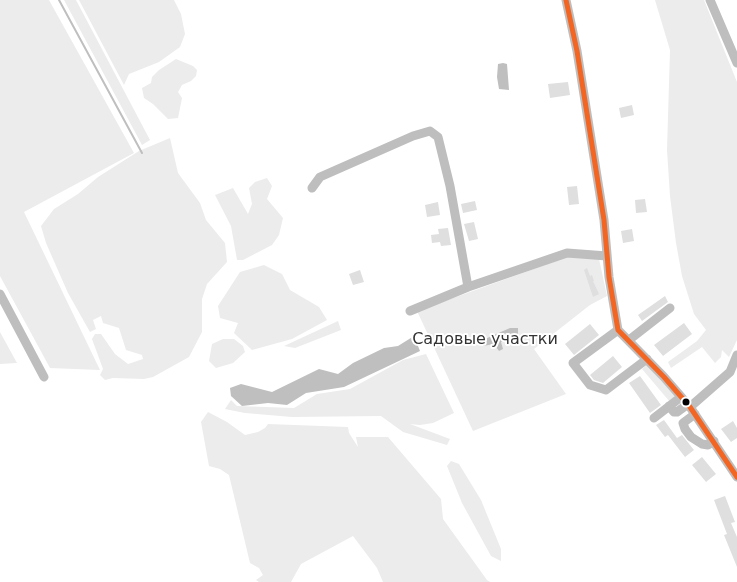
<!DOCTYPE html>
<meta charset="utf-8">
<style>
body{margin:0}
canvas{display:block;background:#fff}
</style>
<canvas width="737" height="582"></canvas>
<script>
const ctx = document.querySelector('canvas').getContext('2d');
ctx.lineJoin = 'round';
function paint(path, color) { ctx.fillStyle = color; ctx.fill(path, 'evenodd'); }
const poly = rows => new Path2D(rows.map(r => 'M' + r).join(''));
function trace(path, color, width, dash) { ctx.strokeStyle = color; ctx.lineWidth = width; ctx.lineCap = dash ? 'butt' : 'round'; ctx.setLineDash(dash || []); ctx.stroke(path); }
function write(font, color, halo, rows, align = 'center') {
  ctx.font = font + ' "DejaVu Sans",sans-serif'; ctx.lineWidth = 4; ctx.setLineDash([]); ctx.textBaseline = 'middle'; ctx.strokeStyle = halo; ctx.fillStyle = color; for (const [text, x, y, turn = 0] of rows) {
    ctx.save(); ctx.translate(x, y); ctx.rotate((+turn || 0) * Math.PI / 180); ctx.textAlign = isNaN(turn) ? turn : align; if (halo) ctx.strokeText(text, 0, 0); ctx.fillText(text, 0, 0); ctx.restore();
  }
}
paint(poly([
 [0,0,49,0,134,153,24,212,100,370,50,368,0,276],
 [64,0,76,0,150,140,142,145],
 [79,0,174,0,181,14,185,34,180,47,159,62,129,74,124,85],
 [655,0,704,0,737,82,737,340,729,357,722,350,721,357,715,363,702,347,671,368,668,362,697,341,706,330,694,314,682,276,676,243,670,196,667,150,670,50],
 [176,59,193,66,197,70,196,76,191,81,182,85,178,92,182,98,178,118,168,119,153,104,144,98,142,88,151,83,152,77,159,70],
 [170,138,178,173,200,203,206,220,225,243,227,262,207,284,202,299,202,332,189,357,153,377,144,379,113,378,105,380,100,375,103,369,92,339,95,334,101,334,115,354,128,364,143,359,142,355,126,350,119,328,103,323,101,316,93,320,96,329,90,332,68,293,46,243,41,226,54,209,78,194,98,177,139,151],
 [267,178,272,186,267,199,283,218,279,235,272,245,243,260,237,260,231,226,215,195,233,188,248,214,252,204,249,188,255,182],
 [570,256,599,259,607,296,590,305,534,349,566,394,473,431,417,311],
 [264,265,282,274,290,290,319,307,327,320,292,339,252,350,234,333,238,323,220,318,218,306,240,272],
 [338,321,341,330,295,348,284,346],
 [0,332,17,363,0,364],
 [223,339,234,339,243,346,245,352,233,363,216,368,209,361,212,344],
 [426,354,454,413,433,423,420,425,410,424,450,439,447,445,403,432,381,416,292,417,245,413,225,409,231,400,237,406,294,408,317,394,350,389,403,360],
 [648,364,676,396,670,402,642,369],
 [208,412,227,422,245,435,258,432,265,428,268,424,348,427,349,433,358,447,356,437,388,437,441,499,443,519,487,580,490,582,383,582,377,568,353,536,301,564,291,582,259,582,256,580,263,575,259,568,250,563,229,475,220,469,209,466,201,422],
 [451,461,459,464,481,500,501,549,501,561,491,556,462,503,447,466]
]), '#ececec');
paint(poly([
 [503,63,507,64,509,90,499,89,497,77,498,64],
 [510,328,518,328,518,334,501,342,503,349,499,351,494,344,483,346,480,343,485,339],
 [414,336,420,351,344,387,306,393,287,405,268,403,242,406,231,396,230,388,241,384,272,392,319,369,338,374,353,363,384,348,398,346]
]), '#bfbfbf');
trace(poly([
 [59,0,142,153]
]), '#bfbfbf', 2);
paint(poly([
 [568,82,570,95,550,98,548,84],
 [632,105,634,115,621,118,619,108],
 [577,186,579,204,569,205,567,187],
 [645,199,647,212,636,213,635,200],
 [475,201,477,210,463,213,461,204],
 [438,202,440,215,427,217,425,205],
 [474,222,478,239,469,241,464,224],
 [448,228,451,245,441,246,440,242,432,243,431,235,439,234,438,229],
 [632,229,634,241,623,243,621,231],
 [587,268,590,276,592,275,594,281,593,281,599,294,593,297,584,270],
 [360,270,364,282,353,285,349,274],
 [665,296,668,302,642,321,638,315],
 [684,323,692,334,663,356,654,345],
 [590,324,599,335,574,355,565,344],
 [613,356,622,367,603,383,594,380,590,375],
 [640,376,661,405,650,413,629,383],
 [664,420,677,438,682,435,694,450,685,457,668,435,665,437,656,425],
 [733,421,737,428,737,438,731,442,721,429],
 [702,457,716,474,706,482,692,465],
 [725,496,735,522,731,523,737,537,737,567,724,535,727,534,714,500]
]), '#dfdfdf');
trace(poly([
 [566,0,577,51,604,220,609,277,618,330],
 [710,0,737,63],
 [312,188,320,177,413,136,430,131,438,137,450,186,468,287],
 [0,294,44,377],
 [410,311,468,287,567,253,607,256],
 [618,330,664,377,690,407,737,477],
 [618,330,573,363,590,385,606,390,647,359],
 [629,340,670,308],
 [669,406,674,412,677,412,688,404],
 [690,407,730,372,737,355],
 [695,414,683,423,685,429,691,437,702,444,708,445,714,441],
 [654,418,681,397]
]), '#bebebe', 9);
trace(poly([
 [566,0,577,51,604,220,609,277,618,330,664,377,690,407,737,477]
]), '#f26522', 5);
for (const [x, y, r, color] of [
 [686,402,4.5,"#000"]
]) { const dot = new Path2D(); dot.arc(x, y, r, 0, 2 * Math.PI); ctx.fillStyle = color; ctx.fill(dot); trace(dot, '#fff', 2); }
write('16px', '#333', '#fff', [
 ["Садовые участки",485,340]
]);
</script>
